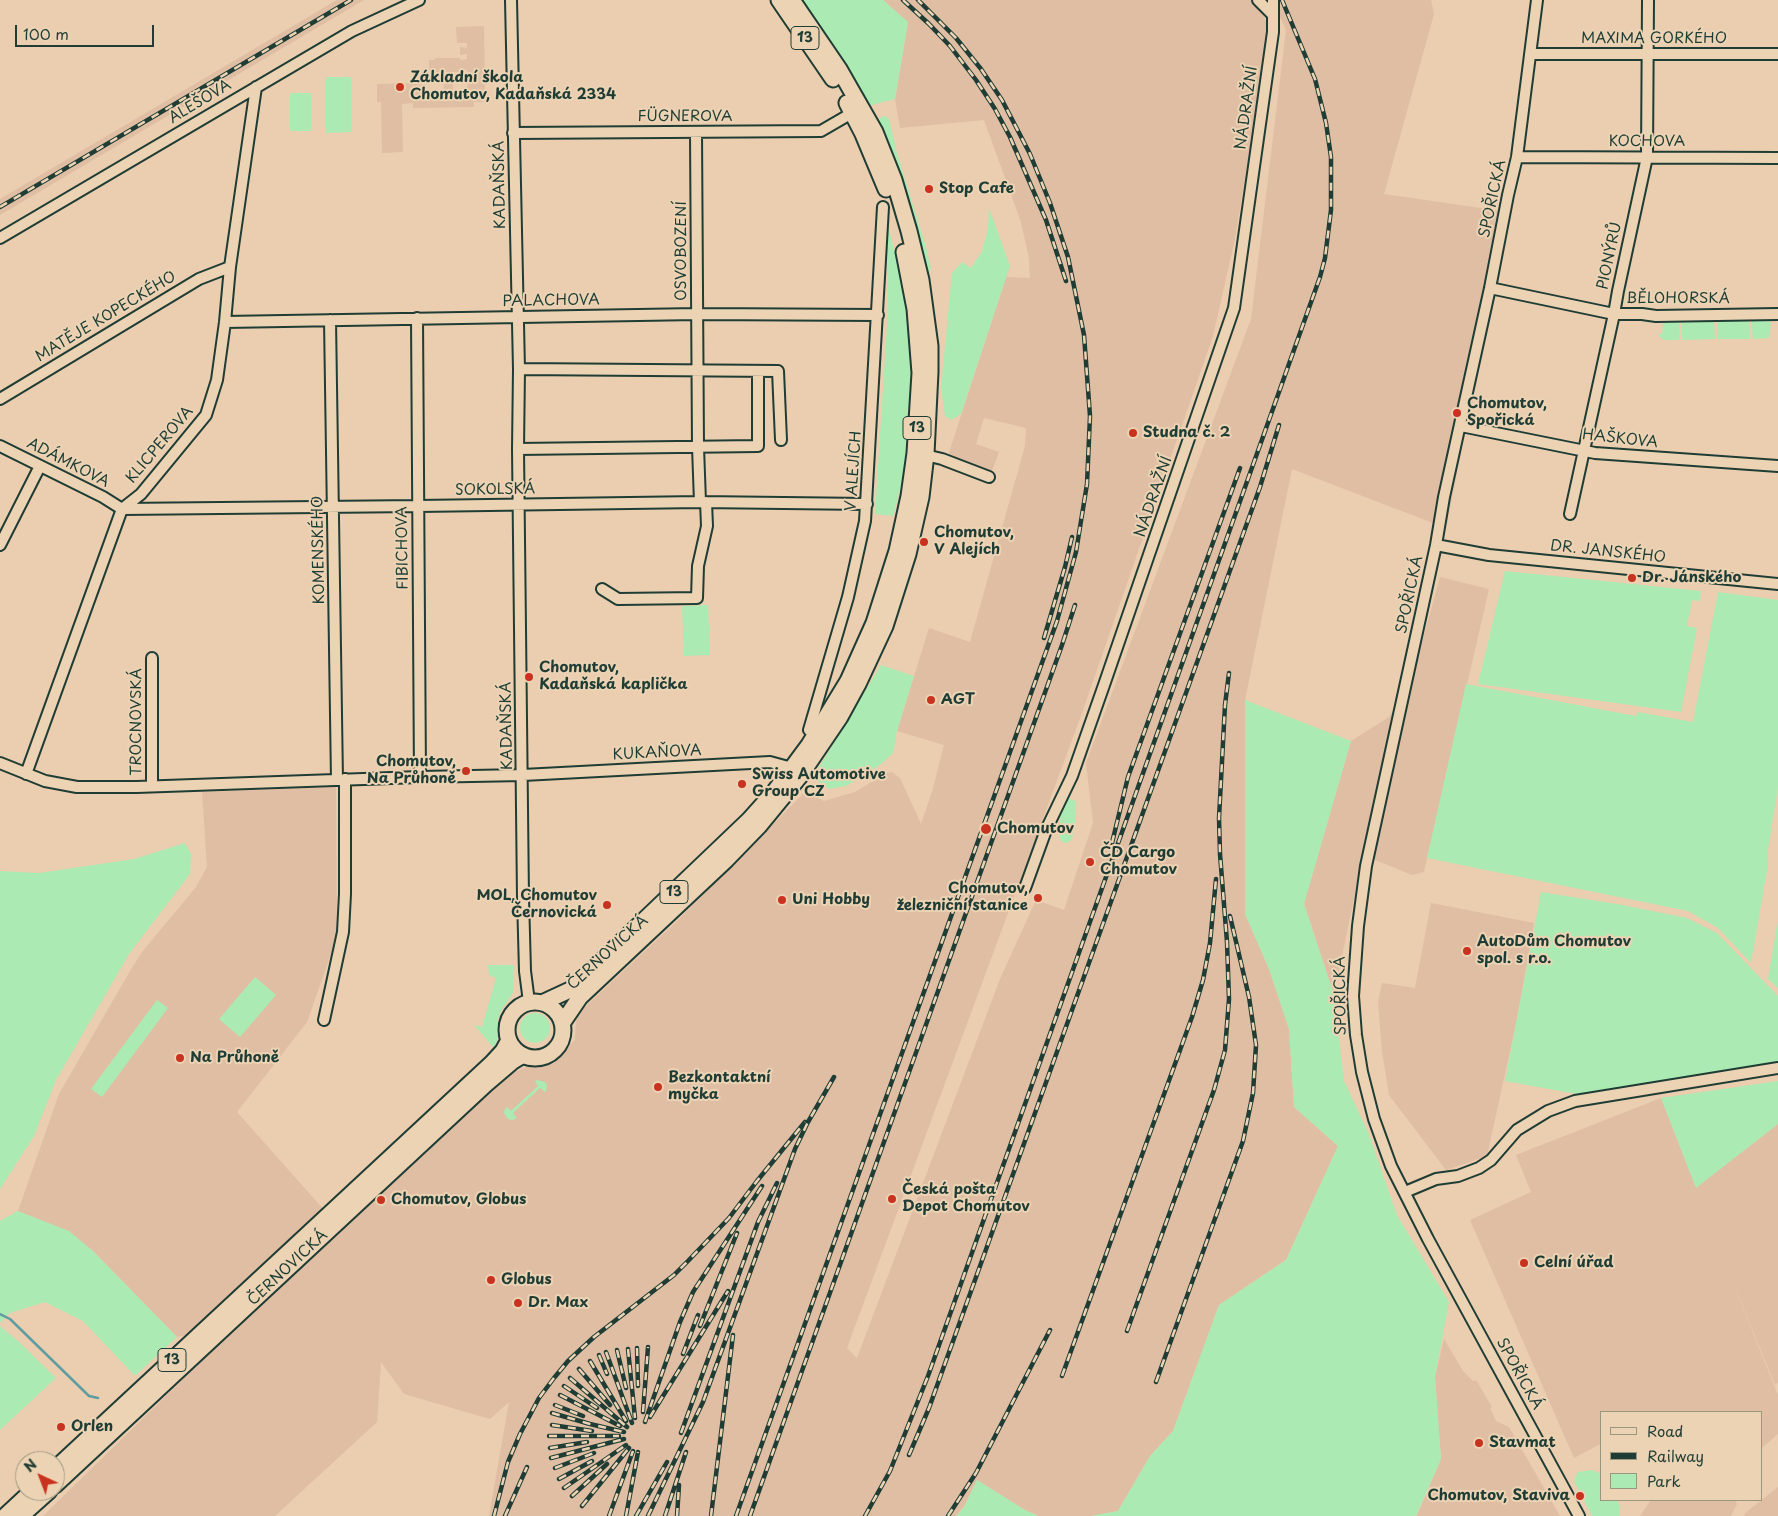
<!DOCTYPE html>
<meta charset="utf-8">
<style>
body{margin:0}
#map{position:relative;width:1778px;height:1516px;overflow:hidden;background:#ebcdaf;font-family:"Playpen Sans",sans-serif}
canvas{display:block}
.legend{position:absolute;left:1600px;top:1411px;width:162px;height:90px;box-sizing:border-box;background:#ecd3b4;border:1px solid #9a9781;margin:0;padding:6px 9px;list-style:none;font-size:15px;color:#1f3d34}
.legend li{display:flex;align-items:center;gap:10px;height:25px}
.legend b{width:25px;border:1px solid #9a9781}
.north{position:absolute;left:15px;top:1451px;width:50px;height:50px;box-sizing:border-box;background:#ecd3b4;border:1px solid #9a9781;border-radius:50%;rotate:317deg;font-size:14px;font-weight:700;line-height:20px;text-align:center;color:#1f3d34}
.north::after{content:'';display:block;margin:auto;width:18px;height:22px;background:#c8321e;clip-path:polygon(50% 0,100% 100%,50% 72%,0 100%)}
.scale{position:absolute;left:15px;top:25px;width:139px;height:22px;box-sizing:border-box;border:2px solid #1f3d34;border-top:0;padding-left:6px;font-size:15px;line-height:18px;white-space:nowrap;color:#1f3d34;-webkit-text-stroke:4px #ecd3b4;paint-order:stroke}
</style>
<div id="map">
<canvas width="1778" height="1516"></canvas>
<ul class="legend">
<li><b style="height:6px;background:#ecd3b4"></b>Road</li>
<li><b style="height:6px;background:#1f3d34"></b>Railway</li>
<li><b style="height:14px;background:#abebb3"></b>Park</li>
</ul>
<div class="north">N</div>
<div class="scale">100 m</div>
</div>
<script>
const ctx = document.querySelector('canvas').getContext('2d');
ctx.lineJoin = 'round';
function paint(path, color) { ctx.fillStyle = color; ctx.fill(path, 'evenodd'); }
const poly = rows => new Path2D(rows.map(r => 'M' + r).join(''));
function trace(path, color, width, dash) { ctx.strokeStyle = color; ctx.lineWidth = width; ctx.lineCap = dash ? 'butt' : 'round'; ctx.setLineDash(dash || []); ctx.stroke(path); }
function write(font, color, halo, rows, align = 'center') {
  ctx.font = font + ' "Playpen Sans",sans-serif'; ctx.lineWidth = 4; ctx.setLineDash([]); ctx.textBaseline = 'middle'; ctx.strokeStyle = halo; ctx.fillStyle = color; for (const [text, x, y, turn = 0] of rows) {
    ctx.save(); ctx.translate(x, y); ctx.rotate((+turn || 0) * Math.PI / 180); ctx.textAlign = isNaN(turn) ? turn : align; if (halo) ctx.strokeText(text, 0, 0); ctx.fillText(text, 0, 0); ctx.restore();
  }
}
paint(poly([
 [337,0,364,0,0,215,0,199],
 [883,0,1254,0,1270,27,1235,239,1213,336,1082,713,847,1348,857,1358,1000,979,1036,900,1064,910,1093,823,1086,763,1251,319,1286,30,1272,0,1431,0,1434,14,1384,194,1508,212,1447,524,1433,523,1292,469,1245,700,1245,914,1269,969,1289,1029,1294,1107,1338,1146,1286,1260,1219,1305,1173,1431,1150,1456,1118,1511,1091,1516,1038,1516,1025,1510,977,1480,964,1507,956,1516,489,1516,509,1402,490,1419,404,1394,381,1362,377,1422,275,1516,43,1516,297,1268,503,1077,531,1065,551,1063,575,1040,576,1020,579,1013,587,1005,674,924,805,792,824,801,855,792,887,773,892,772,900,778,921,824,932,792,944,745,897,731,929,628,970,642,1025,446,1026,428,984,418,976,444,999,452,991,474,948,456,1006,277,1030,278,1029,258,1021,222,984,120,900,128,895,99,908,23],
 [484,26,485,102,474,102,474,107,413,108,413,103,402,104,403,152,382,153,381,102,377,102,377,84,422,83,423,91,443,91,444,84,453,84,453,91,467,90,468,81,460,82,460,74,467,75,467,70,460,70,460,72,435,72,435,70,429,70,429,60,435,60,435,58,460,58,460,60,467,59,467,54,460,55,460,47,467,48,467,43,457,43,456,27],
 [1440,577,1489,589,1424,872,1412,875,1363,855,1334,995,1304,903,1351,741,1389,717,1412,679],
 [336,787,337,937,307,1022,237,1112,325,1211,191,1334,177,1337,93,1251,18,1211,59,1094,130,971,142,952,196,887,207,867,202,792],
 [1431,903,1534,923,1517,1019,1487,1156,1446,1170,1389,1095,1382,1051,1378,1002,1382,983,1415,988],
 [1661,1098,1696,1187,1778,1124,1778,1383,1775,1385,1723,1258,1778,1395,1778,1434,1762,1448,1762,1412,1602,1412,1602,1443,1574,1458,1470,1220,1531,1192,1516,1155],
 [1444,1339,1463,1371,1473,1381,1476,1380,1492,1407,1490,1408,1496,1421,1509,1427,1560,1516,1417,1516,1441,1459,1435,1377],
 [1778,1487,1778,1516,1745,1516,1744,1514],
 [1651,1500,1735,1500,1737,1504,1731,1516,1640,1516]
]), '#dfbea4');
paint(poly([
 [802,0,883,0,908,22,895,99,868,106],
 [326,77,351,77,351,132,326,133],
 [290,93,311,93,311,131,290,131],
 [885,116,889,119,897,153,926,247,931,269,929,272,926,271,915,222,898,171,878,124,881,117],
 [989,208,1010,266,961,414,951,420,945,416,941,387,952,273,962,262,971,268,982,251,988,229],
 [888,225,902,283,911,346,912,395,906,468,893,516,875,514,888,309],
 [1679,320,1679,340,1664,340,1661,338,1658,334,1662,334,1663,321],
 [1682,320,1714,320,1715,339,1682,340],
 [1717,320,1749,320,1750,339,1717,339],
 [1751,320,1765,320,1771,322,1769,338,1753,339],
 [1505,571,1701,591,1700,601,1692,600,1687,626,1697,628,1681,712,1478,684],
 [1718,592,1778,600,1778,787,1768,849,1767,870,1751,963,1718,928,1688,911,1427,858,1466,684,1636,716,1638,712,1693,722],
 [708,605,710,655,684,656,682,606],
 [881,665,914,676,897,731,893,753,880,765,846,786,829,789,820,784,815,774],
 [1245,700,1351,741,1304,904,1334,995,1344,1081,1368,1132,1397,1215,1449,1302,1435,1377,1441,1459,1416,1516,1091,1516,1118,1511,1150,1456,1173,1431,1219,1305,1286,1260,1338,1146,1294,1107,1289,1029,1269,969,1245,914],
 [1069,798,1075,801,1076,825,1072,838,1069,842,1065,843,1061,841,1059,835,1061,809,1063,800],
 [185,843,191,854,190,874,129,954,56,1080,34,1136,0,1189,0,871,39,873,134,859],
 [1541,892,1623,905,1687,918,1717,933,1778,996,1778,1064,1582,1095,1505,1081],
 [1778,919,1778,988,1768,979],
 [488,965,514,965,513,993,501,1011,498,1019,497,1041,494,1048,474,1025,482,1027,496,978,489,975],
 [255,977,276,995,240,1037,219,1019],
 [157,1000,168,1008,102,1097,91,1089],
 '520 1028a15 15 0 1 1 30 0a15 15 0 1 1-30 0Z',
 [537,1080,545,1082,547,1085,546,1091,545,1092,540,1088,513,1113,517,1118,512,1120,508,1119,504,1113,505,1109,507,1107,511,1111,538,1086,535,1082],
 [1778,1081,1778,1124,1696,1188,1661,1098],
 [18,1211,69,1231,93,1251,177,1337,135,1376,83,1321,45,1302,10,1313,0,1323,0,1221],
 [0,1326,18,1341,56,1378,0,1430],
 [1592,1470,1602,1474,1602,1500,1617,1500,1620,1508,1620,1516,1592,1516,1574,1481,1578,1472],
 [977,1480,1025,1510,1038,1516,956,1516,964,1507]
]), '#abebb3');
trace(poly([
 [0,1314,10,1319,89,1396,98,1398]
]), '#609da0', 2.5);
const minor = poly([
 [511,0,519,369,518,449,523,898,525,971,529,1002],
 [1258,0,1272,14],
 [1537,0,1517,157,1508,195,1490,288,1444,497,1436,545,1366,866,1358,926,1353,996,1356,1035,1362,1072,1374,1119,1391,1166,1428,1239,1579,1516],
 [1530,54,1778,54],
 [696,132,698,447,700,502],
 [513,133,821,131,852,113],
 [1517,157,1778,158],
 [0,238,352,31,419,0],
 [1490,288,1614,314,1642,314,1656,316,1778,314],
 [417,318,420,777],
 [330,320,337,780],
 [225,322,697,314,878,315],
 [519,369,778,371,781,440],
 [0,399,199,279,230,267],
 [1461,426,1595,453,1778,466],
 [0,446,103,497,122,509],
 [518,449,758,446,758,371],
 [921,454,942,459,989,477],
 [122,509,418,506,700,502,867,504],
 [1570,514,1614,314,1618,291,1647,157,1648,0],
 [0,545,40,466],
 [1436,545,1489,555,1778,584],
 [602,589,618,599,697,598,698,566,707,526,706,502],
 [809,730,848,597,865,521,883,207],
 [0,763,45,781,77,787,137,787,420,777,523,775,770,762,792,768],
 [26,774,122,509,141,494,206,415,217,380,225,322,230,267,256,87],
 [152,786,152,658],
 [1025,888,1046,830,1072,776,1104,685,1234,308,1273,32,1273,0],
 [324,1020,343,932,345,894,345,779],
 [1405,1192,1436,1179,1458,1176,1479,1168,1491,1160,1517,1130,1548,1111,1575,1101,1778,1068]
]);
const highway = poly([
 [779,0,833,79],
 [847,103,863,134,886,189],
 '507 1030a28 28 0 1 1 56 0a28 28 0 1 1-56 0Z',
 [544,1002,572,989,749,820,775,791,809,745,848,681,874,623,897,551,909,496,915,453,920,373,915,309,904,252],
 [563,1022,580,997,726,860,759,826,800,776,840,717,858,684,885,626,908,554,921,497,926,454,930,372,930,346,921,280,909,231,894,180,875,132,839,69,792,0],
 [55,1469,492,1063,503,1051,509,1040],
 [55,1485,486,1084,513,1061,523,1055],
 [5,1516,32,1491],
 [21,1516,49,1491]
]);
trace(minor, '#1f3d34', 14);
trace(highway, '#1f3d34', 19);
trace(minor, '#ecd3b4', 10);
trace(highway, '#ecd3b4', 15);
const rail = poly([
 [903,0,929,24,950,46,976,80,995,109,1010,137,1046,220,1066,281],
 [0,207,351,0],
 [1044,638,1065,567,1072,537],
 [1112,843,1128,777,1240,468],
 [700,1326,737,1233],
 [1127,1331,1214,1090,1225,1050,1229,999,1227,942,1220,854,1219,818,1225,705,1229,673],
 [637,1348,638,1386],
 [628,1349,635,1418],
 [617,1350,626,1388],
 [606,1352,632,1423],
 [683,1354,698,1315],
 [599,1355,607,1374],
 [590,1361,626,1421],
 [579,1369,610,1405],
 [1062,1376,1192,1017,1203,980,1210,943,1216,879],
 [570,1378,627,1427],
 [1156,1382,1243,1141,1253,1093,1256,1045,1249,997,1230,916],
 [564,1386,597,1408],
 [560,1395,620,1426],
 [555,1405,583,1416],
 [643,1412,648,1347],
 [552,1413,590,1424,624,1432],
 [650,1417,728,1291],
 [645,1422,680,1322,693,1292,762,1186],
 [552,1425,592,1431],
 [681,1433,758,1222,777,1183],
 [549,1436,619,1436],
 [550,1448,587,1442],
 [909,1455,929,1408,1260,487,1279,425],
 [551,1458,624,1439],
 [555,1468,594,1453],
 [559,1479,592,1461],
 [564,1488,626,1445],
 [572,1496,607,1464],
 [582,1506,629,1448],
 [494,1516,508,1462,520,1434,539,1398,554,1378,568,1361,594,1337,674,1275,688,1261,729,1218,757,1181,805,1122],
 [505,1516,527,1467],
 [609,1516,633,1451],
 [626,1516,638,1452],
 [636,1516,667,1462],
 [648,1516,703,1402,795,1149,808,1122,834,1077],
 [665,1516,686,1452],
 [677,1516,679,1485],
 [711,1516,733,1335],
 [736,1516,1057,621,1076,552,1087,484,1090,416,1084,335,1068,257,1050,203,1030,154,1002,100,981,69,956,38,918,0],
 [750,1516,1062,645,1075,605],
 [865,1516,890,1471,928,1376,1320,277,1325,258,1331,210,1331,157,1326,123,1315,79,1282,0],
 [948,1516,976,1473,1050,1330]
]);
trace(rail, '#1f3d34', 4.5);
trace(rail, '#ecd3b4', 2.5, [8]);
for (const [x, y, r, color] of [
 [400,87,5,"#c8321e"],
 [929,189,5,"#c8321e"],
 [1457,413,5,"#c8321e"],
 [1133,433,5,"#c8321e"],
 [924,542,5,"#c8321e"],
 [1632,578,5,"#c8321e"],
 [529,677,5,"#c8321e"],
 [931,700,5,"#c8321e"],
 [466,771,5,"#c8321e"],
 [742,784,5,"#c8321e"],
 [986,829,6,"#c8321e"],
 [1090,862,5,"#c8321e"],
 [1038,898,5,"#c8321e"],
 [782,900,5,"#c8321e"],
 [607,905,5,"#c8321e"],
 [1467,951,5,"#c8321e"],
 [180,1058,5,"#c8321e"],
 [658,1087,5,"#c8321e"],
 [892,1199,5,"#c8321e"],
 [381,1200,5,"#c8321e"],
 [1524,1263,5,"#c8321e"],
 [491,1280,5,"#c8321e"],
 [518,1303,5,"#c8321e"],
 [61,1427,5,"#c8321e"],
 [1479,1443,5,"#c8321e"],
 [1580,1496,5,"#c8321e"]
]) { const dot = new Path2D(); dot.arc(x, y, r, 0, 2 * Math.PI); ctx.fillStyle = color; ctx.fill(dot); trace(dot, '#ecd3b4', 2); }
for (const [x, y, w] of [
 [805,38,28],
 [917,428,28],
 [674,892,28],
 [172,1360,28]
]) { const box = new Path2D(); box.roundRect(x - w / 2, y - 11.5, w, 23, 4); ctx.fillStyle = '#ecd3b4'; ctx.fill(box); trace(box, '#1f3d34', 1); }
write('bold 14px', '#1f3d34', null, [
 ["13",805,38],
 ["13",917,428],
 ["13",674,892],
 ["13",172,1360]
]);
write('15px', '#1f3d34', '#ecd3b4', [
 ["MAXIMA GORKÉHO",1654,39],
 ["ALEŠOVA",200,102,-31],
 ["NÁDRAŽNÍ",1247,108,-82],
 ["FÜGNEROVA",685,117],
 ["KOCHOVA",1647,142],
 ["KADAŇSKÁ",500,185,-91],
 ["SPOŘICKÁ",1493,199,-78],
 ["OSVOBOZENÍ",682,251,-90],
 ["PIONÝRŮ",1610,256,-78],
 ["BĚLOHORSKÁ",1678,299],
 ["PALACHOVA",551,301,-1],
 ["MATĚJE KOPECKÉHO",106,317,-31],
 ["HAŠKOVA",1620,439,6],
 ["KLICPEROVA",160,445,-50],
 ["ADÁMKOVA",68,463,27],
 ["V ALEJÍCH",854,471,-86],
 ["SOKOLSKÁ",495,490,-1],
 ["NÁDRAŽNÍ",1154,497,-71],
 ["FIBICHOVA",403,548,-91],
 ["KOMENSKÉHO",319,550,-91],
 ["DR. JANSKÉHO",1608,552,6],
 ["SPOŘICKÁ",1410,595,-78],
 ["TROCNOVSKÁ",137,722,-90],
 ["KADAŇSKÁ",507,726,-91],
 ["KUKAŇOVA",657,753,-3],
 ["ČERNOVICKÁ",608,953,-42],
 ["SPOŘICKÁ",1341,996,-91],
 ["ČERNOVICKÁ",288,1268,-43],
 ["SPOŘICKÁ",1519,1374,61]
]);
write('bold 15px', '#1f3d34', '#ecd3b4', [
 ["Základní škola",410,78],
 ["Chomutov, Kadaňská 2334",410,95],
 ["Stop Cafe",939,189],
 ["Chomutov,",1467,404],
 ["Spořická",1467,421],
 ["Studna č. 2",1143,433],
 ["Chomutov,",934,533],
 ["V Alejích",934,550],
 ["Dr. Jánského",1642,578],
 ["Chomutov,",539,668],
 ["Kadaňská kaplička",539,685],
 ["AGT",941,700],
 ["Chomutov,",456,762,"right"],
 ["Na Průhoně",456,779,"right"],
 ["Swiss Automotive",752,775],
 ["Group CZ",752,792],
 ["Chomutov",997,829],
 ["ČD Cargo",1100,853],
 ["Chomutov",1100,870],
 ["Chomutov,",1028,889,"right"],
 ["železniční stanice",1028,906,"right"],
 ["MOL, Chomutov",597,896,"right"],
 ["Černovická",597,913,"right"],
 ["Uni Hobby",792,900],
 ["AutoDům Chomutov",1477,942],
 ["spol. s r.o.",1477,959],
 ["Na Průhoně",190,1058],
 ["Bezkontaktní",668,1078],
 ["myčka",668,1095],
 ["Česká pošta",902,1190],
 ["Depot Chomutov",902,1207],
 ["Chomutov, Globus",391,1200],
 ["Celní úřad",1534,1263],
 ["Globus",501,1280],
 ["Dr. Max",528,1303],
 ["Orlen",71,1427],
 ["Stavmat",1489,1443],
 ["Chomutov, Staviva",1570,1496,"right"]
], 'left');
</script>
